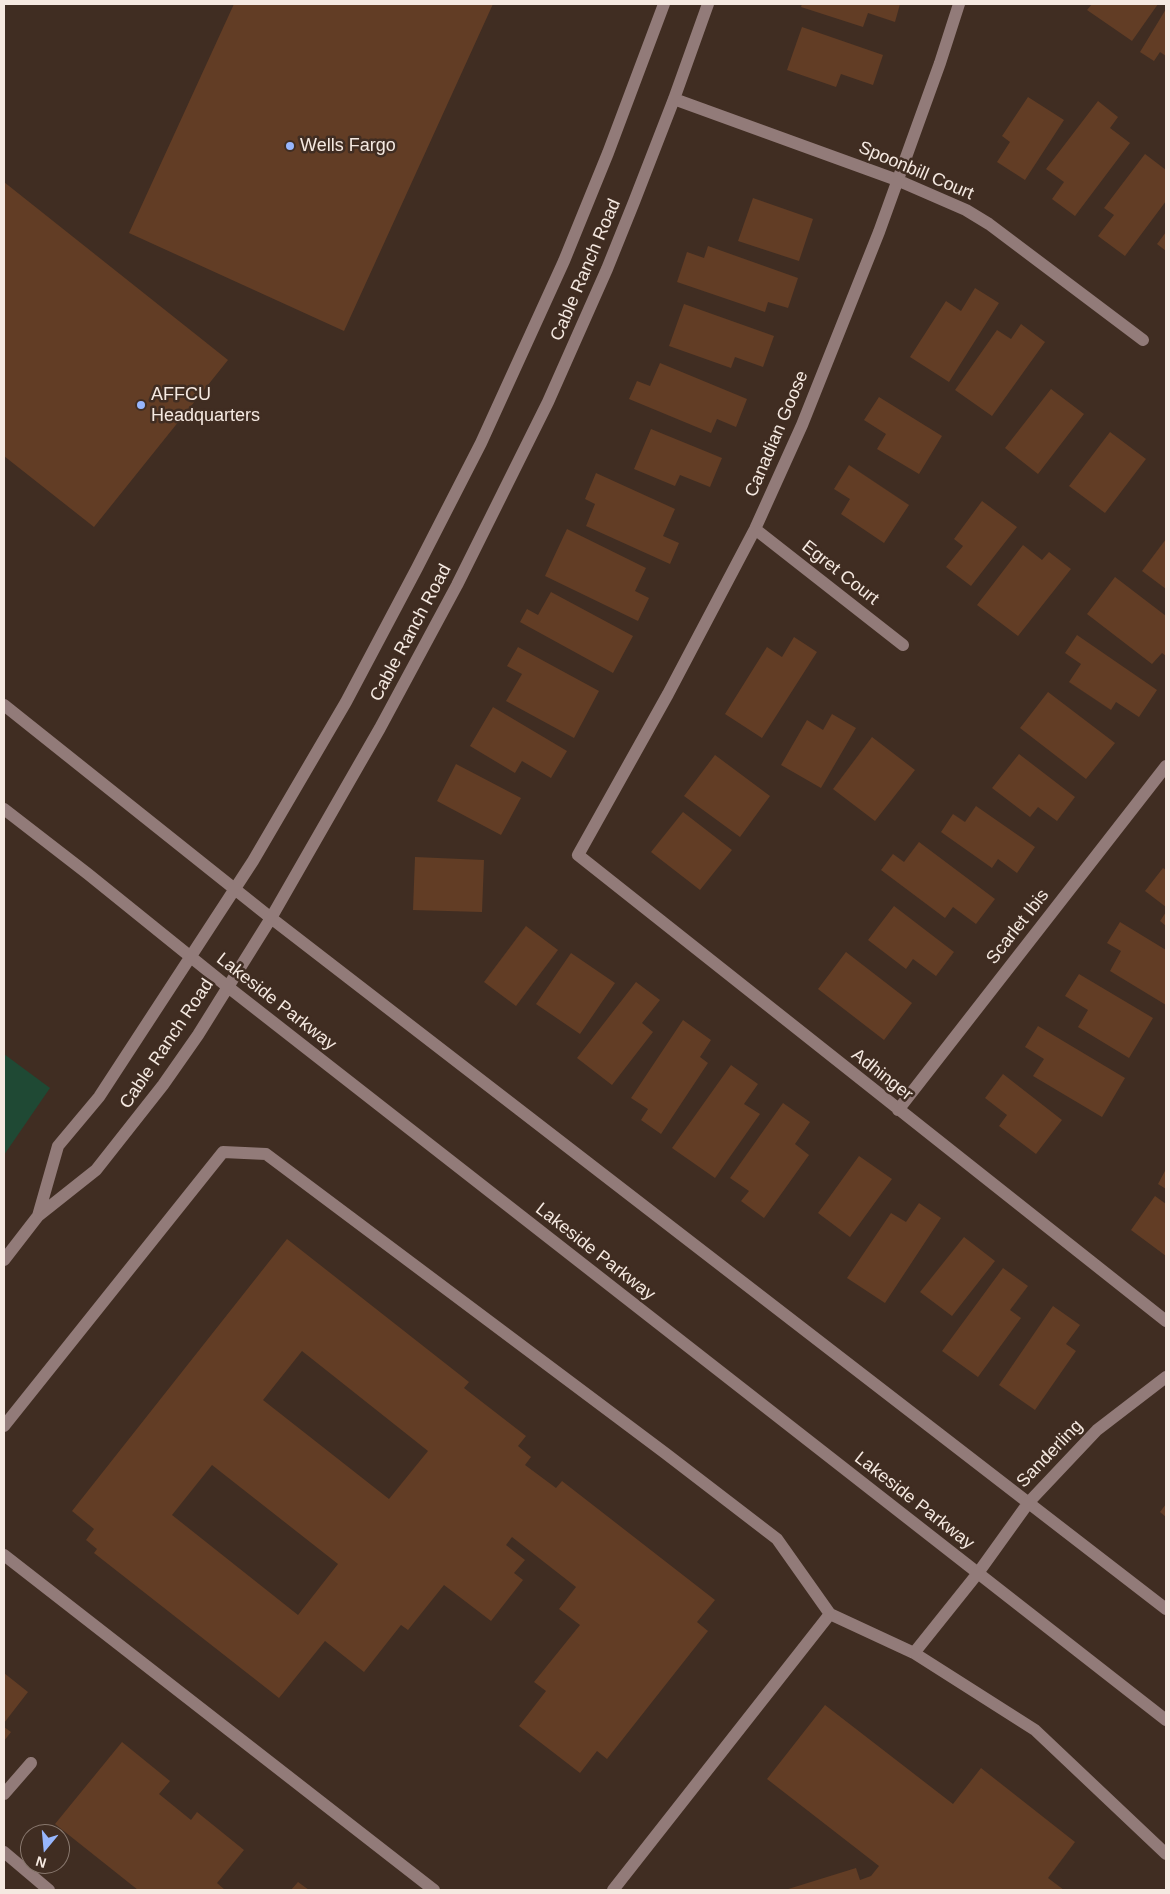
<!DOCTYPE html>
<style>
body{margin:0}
#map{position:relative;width:1170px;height:1894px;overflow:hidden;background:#402d22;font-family:Helvetica,sans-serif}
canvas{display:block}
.frame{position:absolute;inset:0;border:5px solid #f5e9e1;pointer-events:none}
.north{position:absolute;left:20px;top:1824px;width:50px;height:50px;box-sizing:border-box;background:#402d22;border:1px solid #88786e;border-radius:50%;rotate:197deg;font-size:14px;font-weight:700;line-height:20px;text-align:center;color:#f5e9e1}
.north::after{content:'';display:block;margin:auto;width:18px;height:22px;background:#97b6fd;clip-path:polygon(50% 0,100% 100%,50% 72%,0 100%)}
</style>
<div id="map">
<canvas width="1170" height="1894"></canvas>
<div class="frame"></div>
<div class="north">N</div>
</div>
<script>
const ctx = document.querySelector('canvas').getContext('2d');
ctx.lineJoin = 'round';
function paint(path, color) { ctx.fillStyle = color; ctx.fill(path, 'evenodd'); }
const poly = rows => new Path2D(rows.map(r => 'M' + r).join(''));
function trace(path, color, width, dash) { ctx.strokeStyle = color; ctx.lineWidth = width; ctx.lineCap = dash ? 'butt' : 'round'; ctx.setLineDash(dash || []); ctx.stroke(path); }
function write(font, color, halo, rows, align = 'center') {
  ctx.font = font + ' Helvetica,sans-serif'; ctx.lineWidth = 5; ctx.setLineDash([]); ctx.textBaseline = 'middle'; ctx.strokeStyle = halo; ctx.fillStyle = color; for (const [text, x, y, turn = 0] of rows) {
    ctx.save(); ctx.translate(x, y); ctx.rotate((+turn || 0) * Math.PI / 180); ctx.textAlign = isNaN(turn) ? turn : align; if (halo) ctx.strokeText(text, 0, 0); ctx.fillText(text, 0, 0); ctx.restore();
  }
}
paint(poly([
 [4,1054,50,1088,4,1155]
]), '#1f4934');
paint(poly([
 [234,4,493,4,344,331,129,233],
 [802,4,900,4,895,22,868,13,863,27,801,7],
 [1092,4,1158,4,1132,41,1087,10],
 [1166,9,1166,56,1160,52,1154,61,1140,52],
 [802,27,883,55,873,85,841,74,836,87,787,70],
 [1028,97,1064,120,1025,180,997,162,1010,142,1002,136],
 [1098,101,1118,117,1110,128,1130,143,1075,216,1052,199,1064,182,1046,169],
 [1145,154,1166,170,1166,201,1125,256,1098,236,1114,215,1104,208],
 [4,182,228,360,94,527,4,456],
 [753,198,813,219,799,261,738,241],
 [1166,232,1166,251,1157,244],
 [708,246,798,278,788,308,768,302,765,312,677,282,687,252,704,258],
 [975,288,999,303,949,382,910,357,946,301,961,311],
 [684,304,774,336,763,367,735,357,731,368,669,346],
 [1021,324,1045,342,992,416,955,390,997,330,1011,339],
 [660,363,747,399,736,427,717,419,711,433,629,399,637,381,650,386],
 [1051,389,1084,414,1038,474,1005,448],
 [879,397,942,436,919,474,877,449,886,434,864,420],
 [651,429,722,458,710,487,680,475,675,486,634,469],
 [1110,432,1146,459,1105,513,1069,486],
 [849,465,909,505,884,543,841,514,850,499,834,489],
 [596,473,675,509,663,536,679,543,670,564,586,526,595,504,585,499],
 [982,501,1017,527,971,586,946,567,963,546,954,539],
 [567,529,646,568,635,591,649,598,638,621,545,576],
 [1166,539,1166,589,1142,571],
 [1023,545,1042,560,1049,552,1071,569,1018,636,977,605],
 [1115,577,1166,616,1166,656,1162,653,1152,664,1087,614],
 [551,592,633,636,613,673,520,622,527,609,538,615],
 [1077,635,1157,690,1139,717,1116,702,1111,710,1069,682,1081,664,1065,653],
 [794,637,817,652,762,738,725,714,767,647,782,657],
 [518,647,599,691,574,738,506,701,522,674,507,666],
 [1048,692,1115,743,1086,779,1020,728],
 [493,707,567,751,551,778,522,761,515,773,470,746],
 [832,714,856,728,821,788,781,765,807,720,823,730],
 [872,737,915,770,875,821,833,789],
 [1019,754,1075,797,1057,821,1038,807,1030,817,992,788],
 [715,755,770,796,740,837,684,796],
 [456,764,521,798,501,835,437,801],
 [976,806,1035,847,1017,873,998,859,992,868,941,832,953,814,965,822],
 [683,812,732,850,700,890,651,852],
 [919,842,995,899,976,924,953,907,945,918,881,870,893,854,904,862],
 [415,857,484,860,482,912,413,910],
 [1163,868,1166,870,1166,907,1145,891],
 [894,906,954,952,936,976,913,959,906,969,868,940],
 [1166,912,1166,926,1160,921],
 [1120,922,1166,950,1166,1005,1110,971,1121,951,1107,943],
 [526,926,558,950,516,1006,484,982],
 [846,952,912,1003,884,1040,818,989],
 [571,953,615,983,580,1034,536,1004],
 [1079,974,1153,1018,1129,1058,1078,1027,1088,1010,1065,996],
 [636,982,660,1000,642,1023,653,1032,612,1085,577,1058],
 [683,1020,711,1040,700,1057,708,1063,661,1134,641,1120,648,1109,631,1098],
 [1038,1026,1125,1078,1102,1117,1033,1076,1044,1059,1025,1047],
 [731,1065,758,1084,744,1104,760,1114,715,1178,672,1148],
 [1003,1074,1062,1120,1036,1154,999,1126,1007,1115,985,1098],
 [783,1103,810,1122,795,1144,809,1155,764,1218,741,1201,749,1191,730,1178],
 [859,1156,892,1179,850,1237,818,1213],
 [1166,1169,1166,1189,1158,1184],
 [1155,1196,1166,1204,1166,1256,1131,1230],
 [919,1203,941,1218,885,1303,847,1278,891,1213,906,1222],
 [964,1237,995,1261,952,1316,920,1292],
 [287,1239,469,1382,464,1388,526,1436,518,1446,531,1457,525,1465,556,1488,562,1481,715,1600,697,1622,708,1631,607,1759,597,1751,580,1773,519,1726,546,1691,534,1682,580,1625,559,1609,576,1587,512,1537,506,1545,525,1560,514,1573,523,1580,491,1621,444,1585,408,1630,401,1625,364,1672,325,1641,279,1698,94,1553,97,1549,86,1540,94,1529,72,1511],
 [302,1351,428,1451,389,1499,263,1400],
 [212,1465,338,1564,298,1615,172,1515],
 [1003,1268,1028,1286,1010,1310,1021,1318,978,1377,942,1351],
 [1053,1306,1080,1325,1066,1344,1076,1351,1035,1410,999,1385],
 [1166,1504,1166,1517,1160,1512],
 [4,1673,28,1692,4,1723],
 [825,1705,953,1804,981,1768,1075,1842,1048,1878,1064,1890,785,1890,856,1868,860,1880,871,1876,879,1866,767,1779],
 [4,1727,11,1732,4,1741],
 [122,1742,170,1781,159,1794,191,1820,197,1812,244,1850,217,1883,225,1890,138,1890,55,1824],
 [298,1882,309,1890,291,1890]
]), '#623d25');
trace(poly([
 [959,4,940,63,879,232,802,425,755,529,668,694,578,855,1166,1321],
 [674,99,897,180,966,210,989,224,1143,340],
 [755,529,903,645],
 [4,705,271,918,1166,1609],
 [4,809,88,874,228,987,1166,1720],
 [898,1110,1166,766],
 [38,1216,58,1146,99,1097,253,861,346,702,417,568,481,443,564,261,608,153,664,4],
 [4,1260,38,1216,96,1170,163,1085,198,1035,271,918,380,728,457,585,548,402,607,269,634,202,674,99,708,4],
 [1166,1377,1097,1430,1029,1502,978,1573,914,1653,1035,1730,1166,1854],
 [4,1426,223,1152,266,1154,665,1453,777,1539,830,1614,914,1653],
 [4,1555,434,1890],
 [4,1794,31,1763],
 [4,1852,49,1890],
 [613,1890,830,1614]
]), '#927b79', 12);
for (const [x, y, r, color] of [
 [290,146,5,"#97b6fd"],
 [141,405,5,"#97b6fd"]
]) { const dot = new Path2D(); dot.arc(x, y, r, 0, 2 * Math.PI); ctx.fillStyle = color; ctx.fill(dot); trace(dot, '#402d22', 2); }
write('18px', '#f5e9e1', '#402d22', [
 ["Wells Fargo",300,146],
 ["AFFCU",151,395],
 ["Headquarters",151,416]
], 'left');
write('18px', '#f5e9e1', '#402d22', [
 ["Spoonbill Court",916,171,23],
 ["Cable Ranch Road",586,270,-67],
 ["Canadian Goose",777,434,-67],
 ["Egret Court",840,573,38],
 ["Cable Ranch Road",411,633,-62],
 ["Scarlet Ibis",1018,927,-52],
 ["Lakeside Parkway",276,1002,38],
 ["Cable Ranch Road",167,1044,-56],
 ["Adhinger",882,1075,38],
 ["Lakeside Parkway",595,1252,38],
 ["Sanderling",1050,1454,-46],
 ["Lakeside Parkway",914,1501,38]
]);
</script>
